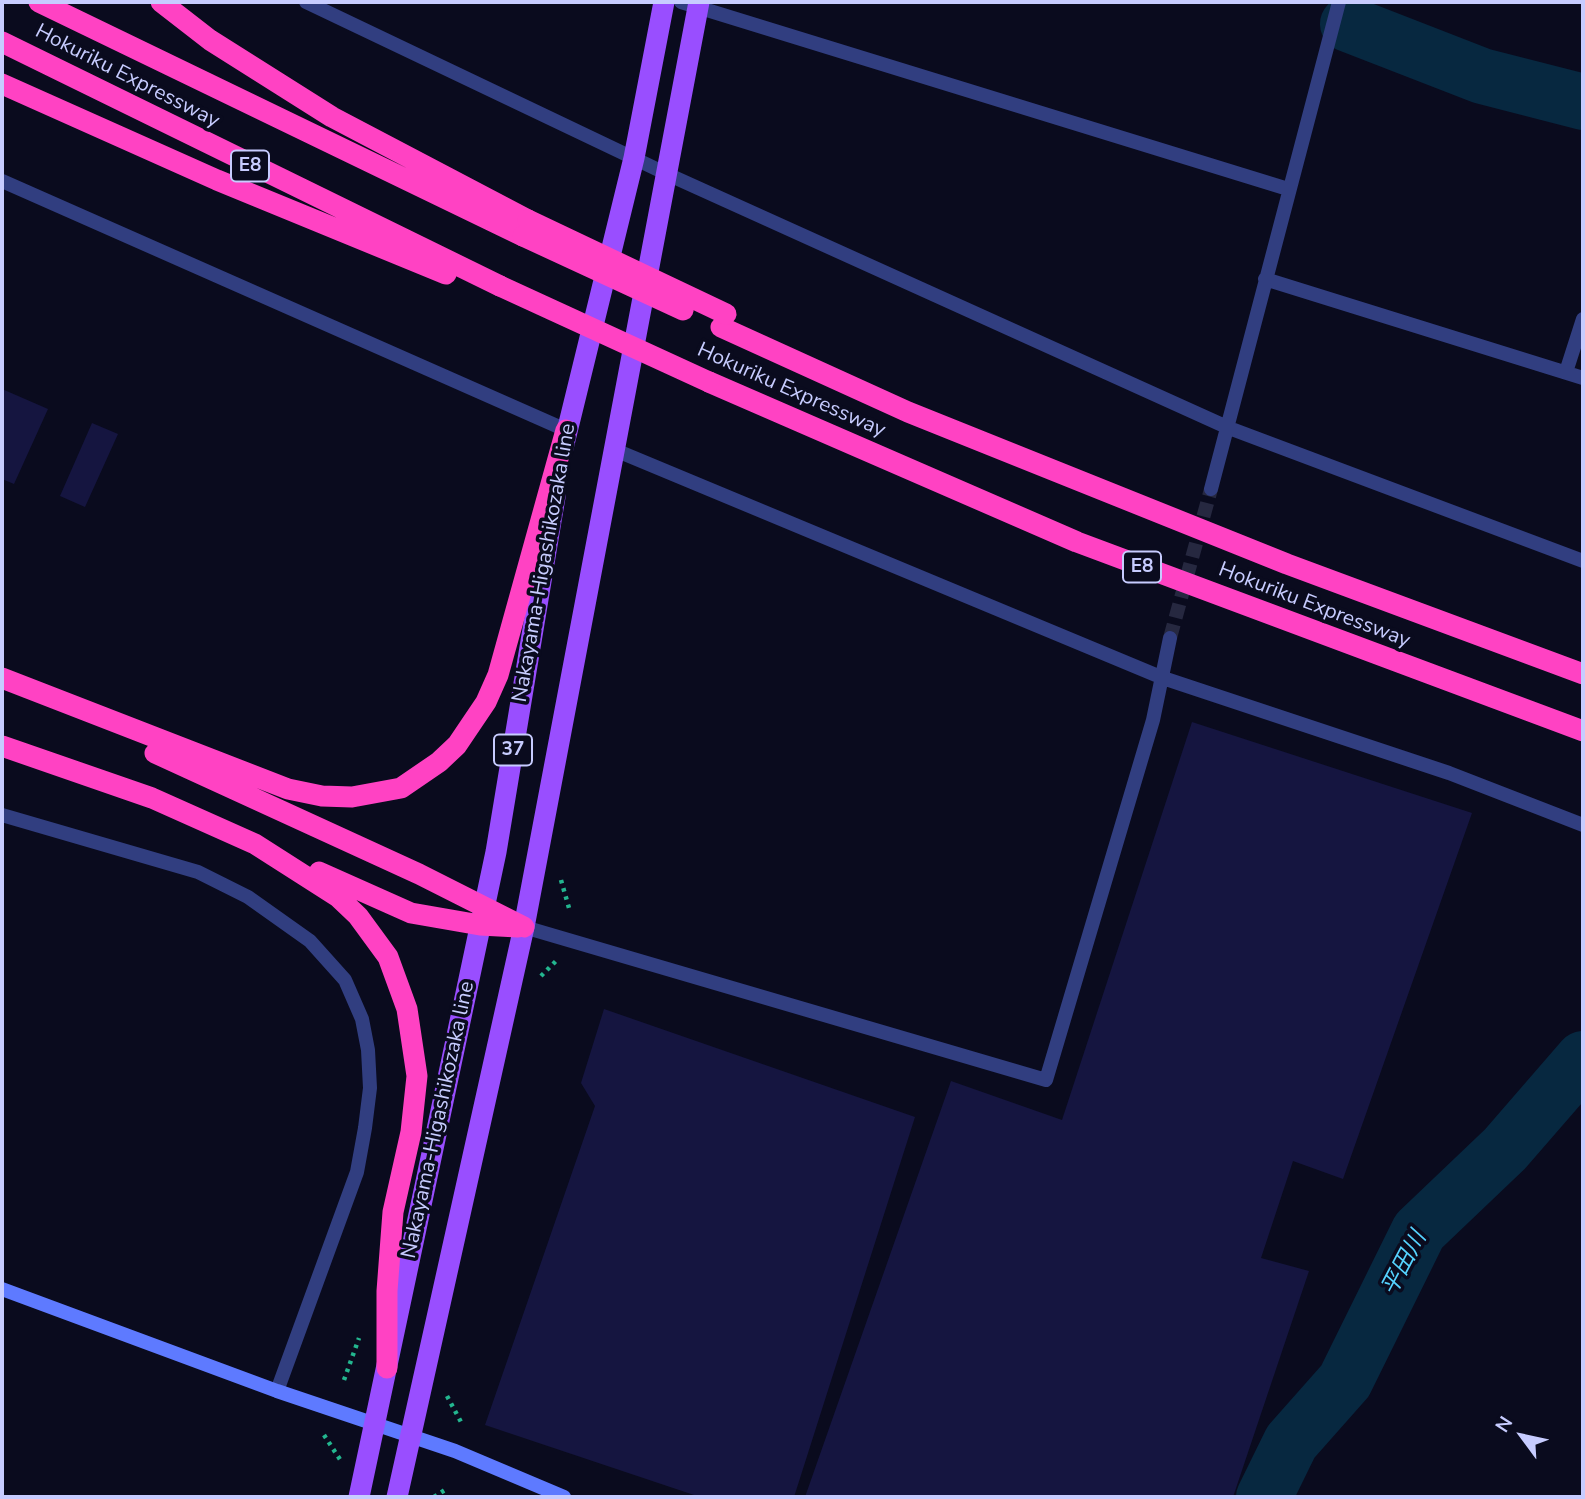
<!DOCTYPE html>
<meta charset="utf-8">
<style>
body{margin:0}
#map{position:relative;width:1585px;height:1499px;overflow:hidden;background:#0a0b1e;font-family:"Nunito Sans",sans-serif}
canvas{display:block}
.frame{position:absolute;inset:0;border:4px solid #c7ccff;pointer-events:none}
.north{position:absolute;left:1487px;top:1401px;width:70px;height:70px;-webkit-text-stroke:5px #0a0b1e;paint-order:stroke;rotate:303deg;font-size:19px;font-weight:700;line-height:28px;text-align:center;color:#c7ccff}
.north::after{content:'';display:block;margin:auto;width:24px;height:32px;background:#c7ccff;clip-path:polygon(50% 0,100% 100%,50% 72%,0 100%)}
</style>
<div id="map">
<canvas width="1585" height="1499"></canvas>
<div class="frame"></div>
<div class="north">N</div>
</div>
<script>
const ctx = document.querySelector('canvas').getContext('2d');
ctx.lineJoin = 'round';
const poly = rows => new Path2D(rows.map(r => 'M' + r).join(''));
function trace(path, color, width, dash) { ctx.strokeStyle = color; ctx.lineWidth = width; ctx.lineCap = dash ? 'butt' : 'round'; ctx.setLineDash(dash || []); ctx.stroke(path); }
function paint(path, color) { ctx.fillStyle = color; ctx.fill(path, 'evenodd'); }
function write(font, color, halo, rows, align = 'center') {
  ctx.font = font + ' "Nunito Sans","Noto Sans JP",sans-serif'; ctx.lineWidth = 7; ctx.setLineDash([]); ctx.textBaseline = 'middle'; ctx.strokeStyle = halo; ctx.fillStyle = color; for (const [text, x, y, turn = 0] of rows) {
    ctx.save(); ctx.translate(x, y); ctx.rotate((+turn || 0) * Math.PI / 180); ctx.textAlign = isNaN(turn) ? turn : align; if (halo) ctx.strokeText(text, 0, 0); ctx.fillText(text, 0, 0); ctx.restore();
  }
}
trace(poly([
 [1348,24,1482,76,1583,102],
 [1264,1497,1291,1442,1345,1381,1419,1231,1505,1149,1583,1059]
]), '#072840', 56);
paint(poly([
 [2,389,48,409,14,484,2,479],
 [92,423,118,434,85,507,60,496],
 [1192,722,1472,813,1343,1179,1293,1161,1261,1258,1309,1271,1233,1497,805,1497,951,1081,1062,1120],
 [604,1009,915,1117,794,1497,700,1497,485,1425,595,1106,581,1083]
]), '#151540');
trace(poly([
 [1170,638,1211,489]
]), '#262840', 14, [14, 7]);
trace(poly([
 [561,880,569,908],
 [541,976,557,960],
 [344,1380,359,1338],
 [447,1396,461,1422],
 [324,1435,341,1461],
 [434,1497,448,1488]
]), '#23b68f', 4.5, [3.5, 5]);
trace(poly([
 [306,2,667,174,1229,428,1583,561],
 [681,2,1288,189],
 [2,181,566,430],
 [1265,279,1583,378],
 [1566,372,1583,319],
 [615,450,1163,678,1449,773,1583,825],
 [1211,489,1339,2],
 [2,815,198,872,248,897,310,941,345,980,362,1019,368,1050,370,1088,365,1128,357,1172,277,1391],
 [524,927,1046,1080,1153,720,1170,638]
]), '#313e80', 14);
trace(poly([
 [2,1289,277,1391,455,1451,564,1497]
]), '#5e7aff', 14);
trace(poly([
 [563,448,634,158,664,2],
 [359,1497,496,852,555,497],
 [397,1497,524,927,699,2]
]), '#994eff', 21);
trace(poly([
 [39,2,523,236],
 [161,2,210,40,332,117,528,220],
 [2,42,500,286],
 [2,84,217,180,446,274],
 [721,327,908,412,1287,564,1583,674],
 [709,382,1077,542,1583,731],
 [2,678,288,789,322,796,352,797,401,788,439,762,457,745,486,702,498,675,566,430],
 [2,746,152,798,255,844,338,897,358,916,388,957,407,1009,417,1076,411,1132,393,1212,387,1291,387,1368],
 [155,753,419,874,524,927],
 [319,872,411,913,480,925,518,927]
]), '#ff42c3', 21);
trace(poly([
 [528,220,726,314],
 [523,236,683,310],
 [500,286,709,382]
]), '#ff42c3', 21);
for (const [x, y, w] of [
 [250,166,38],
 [1142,567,38],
 [513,750,38]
]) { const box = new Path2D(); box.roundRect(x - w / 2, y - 15.5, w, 31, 5); ctx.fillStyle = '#0a0b1e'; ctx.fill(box); trace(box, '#c7ccff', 2); }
write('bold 19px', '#c7ccff', null, [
 ["E8",250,166],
 ["E8",1142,567],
 ["37",513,750]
]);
write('21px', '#c7ccff', '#0a0b1e', [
 ["Hokuriku Expressway",127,77,27],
 ["Hokuriku Expressway",791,391,24],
 ["Nakayama-Higashikozaka line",545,563,-80],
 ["Hokuriku Expressway",1314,606,21],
 ["Nakayama-Higashikozaka line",439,1120,-78]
]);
write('italic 23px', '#55d3ff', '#0a0b1e', [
 ["平田川",1405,1264,-62]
]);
</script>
